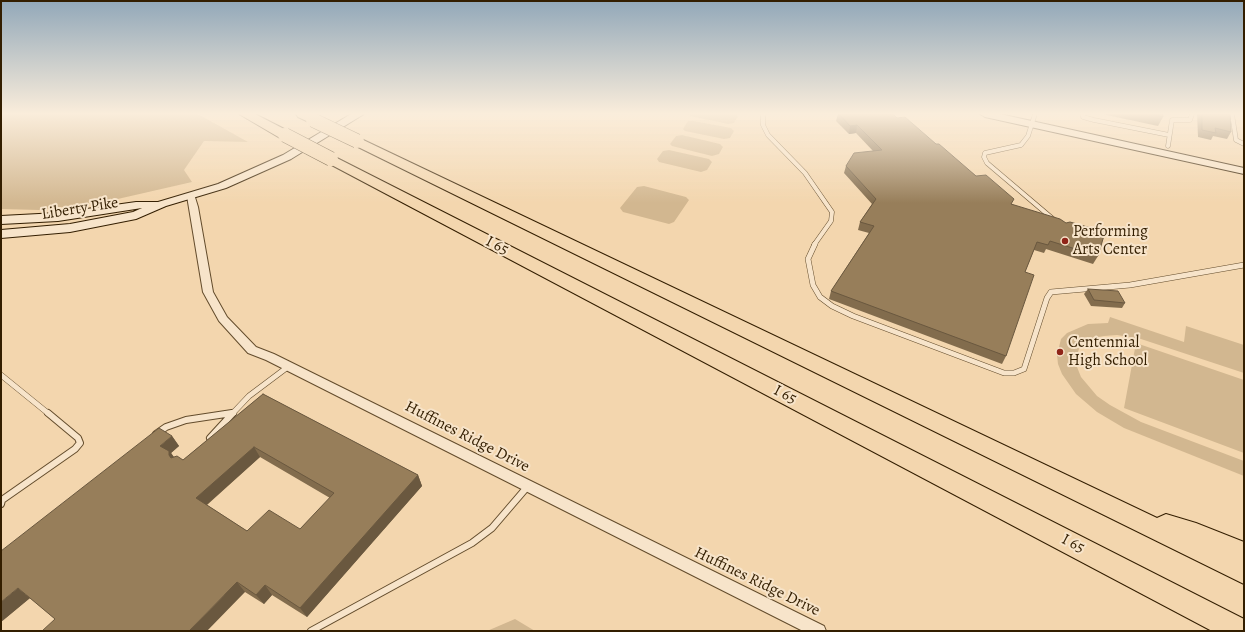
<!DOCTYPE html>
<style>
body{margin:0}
#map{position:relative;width:1245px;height:632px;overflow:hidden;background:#f3d6ae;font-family:Alegreya,serif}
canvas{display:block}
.frame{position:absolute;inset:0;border:2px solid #331e00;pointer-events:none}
</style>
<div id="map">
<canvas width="1245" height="632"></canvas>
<div class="frame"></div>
</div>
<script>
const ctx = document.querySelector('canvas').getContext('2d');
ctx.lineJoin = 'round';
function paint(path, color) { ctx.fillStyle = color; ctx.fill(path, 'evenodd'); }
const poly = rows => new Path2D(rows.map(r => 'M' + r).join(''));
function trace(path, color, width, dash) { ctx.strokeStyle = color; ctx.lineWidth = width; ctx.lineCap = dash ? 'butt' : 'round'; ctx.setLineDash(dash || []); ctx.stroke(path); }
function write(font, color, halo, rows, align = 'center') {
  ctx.font = font + ' Alegreya,serif'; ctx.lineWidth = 4; ctx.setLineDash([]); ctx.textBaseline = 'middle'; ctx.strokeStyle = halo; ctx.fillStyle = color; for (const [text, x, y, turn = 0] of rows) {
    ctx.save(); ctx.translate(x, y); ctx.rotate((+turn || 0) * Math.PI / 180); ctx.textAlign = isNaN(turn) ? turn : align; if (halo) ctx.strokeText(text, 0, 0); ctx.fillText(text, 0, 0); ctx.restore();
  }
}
paint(poly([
 [1,114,198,114,248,142,204,141,184,170,192,182,109,201,39,210,1,209],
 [688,114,736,114,738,116,734,123,728,124,690,116],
 [688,121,694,121,731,128,734,131,730,138,724,139,685,131,683,129],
 [682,135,720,144,723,147,719,154,712,156,672,146,670,144,676,136],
 [669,150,709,159,712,162,707,170,701,172,659,162,657,159,663,151],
 [644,186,686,197,689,200,674,222,669,224,623,212,620,208,637,187],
 [1110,317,1184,342,1186,326,1244,345,1244,373,1141,339,1117,335,1104,336,1093,338,1084,343,1079,349,1076,357,1077,367,1081,377,1097,396,1110,405,1141,422,1244,461,1244,476,1124,428,1097,412,1076,394,1062,374,1058,364,1057,355,1061,339,1067,333,1088,324,1108,323],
 [1136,343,1244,380,1244,453,1124,408],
 [515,619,535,631,487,631]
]), '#d2b790');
const laneFar2 = poly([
 [763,114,763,125,768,135,805,173,832,212,831,221,814,245],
 [1035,114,1028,136,1021,145,985,153,984,157,987,163,1053,219],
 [1083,114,1083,117,1094,120,1169,135],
 [1232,114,1236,140,1244,144],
 [1168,146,1172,120,1190,120,1192,114]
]);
const laneFar1 = poly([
 [815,244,808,259,813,285,820,297,832,306,853,316,1004,373,1014,373,1024,369,1047,298,1051,292,1130,285,1244,265],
 [1,375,49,414],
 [225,414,234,413],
 [232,414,249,396,289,366]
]);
const lane = poly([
 [156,434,166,427,186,420,232,413],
 [210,438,233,413],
 [1,504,2,500,75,449,80,443,78,438,48,413],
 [311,631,472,543,492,528,528,486]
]);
const street = poly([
 [188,194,194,194,198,207,213,292,227,317,256,347,274,354,824,626,826,631,803,631,266,360,248,353,219,321,203,292,187,196,188,194]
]);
const secondary = poly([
 [351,114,364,114,291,159,226,188,166,206,136,219,70,232,1,238,1,230,70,224,133,212,142,208,58,221,1,224,1,216,58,213,136,202,158,202,218,184,283,155,351,114],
 [980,114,1000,114,1244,168,1244,174,985,117,980,114]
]);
const highway = poly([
 [239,114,255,114,290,132,291,135,290,138,280,138,239,114],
 [296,114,312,114,319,120,317,123,313,124,298,117,296,114],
 [357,137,1157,518,1166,514,1196,523,1244,542,1244,584,352,144,350,141,352,138,357,137],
 [331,155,1244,619,1244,631,1212,631,326,162,324,159,326,156,331,155]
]);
trace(laneFar2, '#634c2c', 5);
trace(laneFar1, '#634c2c', 6);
trace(lane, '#634c2c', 8);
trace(street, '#634c2c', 2);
trace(secondary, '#331e00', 2);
trace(highway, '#331e00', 2);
trace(laneFar2, '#f7e4ca', 4);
trace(laneFar1, '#f7e4ca', 5);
trace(lane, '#f7e4ca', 6);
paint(street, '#f7e4ca');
paint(secondary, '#f7e4ca');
paint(highway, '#f3d6ae');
const highwayBridge = poly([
 [313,120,357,141],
 [285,135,331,159]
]);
trace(highwayBridge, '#331e00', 15, []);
trace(highwayBridge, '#f3d6ae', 14);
paint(poly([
 [838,114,893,114,897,118,936,144,1011,204,1098,256,1093,264,1046,249,1044,253,1034,250,1025,272,1006,356,1002,364,829,299,831,291,869,233,858,230,860,222,872,204,844,173,846,166,873,151,856,133,849,134,836,121],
 [1102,114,1163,114,1163,117,1158,126],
 [1197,114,1230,114,1231,132,1227,139,1213,136,1211,140,1198,137],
 [1088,289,1125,303,1122,308,1091,306,1084,294],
 [263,394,418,475,422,486,307,617,272,595,264,604,245,592,55,619,30,598,1,622,172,436,179,446,171,453,174,457,183,460],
 [260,457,330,498,300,529,247,531,207,505]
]), '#826c4d');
paint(poly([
 [857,125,856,133,849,134,850,126],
 [172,436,179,446,171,453,177,462,167,456,160,446],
 [254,447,260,457,203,508,196,498],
 [418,475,422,486,307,617,300,608],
 [237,582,245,592,207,631,189,631],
 [265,585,272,595,264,604,256,595],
 [18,588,30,598,1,622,1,602]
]), '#6a583f');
const building = poly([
 [839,114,893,114,897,118,905,117,936,144,939,144,976,176,986,175,1014,199,1011,204,1060,219,1066,223,1070,222,1105,232,1098,256,1050,241,1048,245,1037,242,1025,272,1034,275,1006,356,831,291,874,226,860,222,876,199,846,166,854,153,882,150,857,125,850,126,839,114],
 [1152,114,1163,114,1163,117,1152,114],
 [1202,114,1230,114,1231,132,1215,128,1216,133,1202,130,1202,114],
 [1088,289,1118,291,1125,303,1094,300,1088,289],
 [263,394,418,475,300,608,265,585,256,595,237,582,189,631,42,631,55,619,18,588,1,602,1,551,159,428,172,436,160,446,169,451,169,455,171,458,177,456,183,460,263,394],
 [254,447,334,493,300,529,269,510,247,531,196,498,254,447]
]);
paint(building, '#977e5a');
trace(building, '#6a583f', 1);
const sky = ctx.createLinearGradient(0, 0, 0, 203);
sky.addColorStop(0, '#92a8b9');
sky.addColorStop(0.56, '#faeddb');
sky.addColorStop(1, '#faeddb00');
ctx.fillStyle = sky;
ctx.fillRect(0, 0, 1245, 203);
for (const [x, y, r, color] of [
 [1065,241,4,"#8f2418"],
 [1060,352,4,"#8f2418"]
]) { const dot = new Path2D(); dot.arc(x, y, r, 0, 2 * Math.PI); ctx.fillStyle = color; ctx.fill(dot); trace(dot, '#f7e4ca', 1.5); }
write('16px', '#331e00', '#f7e4ca', [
 ["Liberty Pike",80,209,-9],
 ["I 65",497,246,27],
 ["I 65",785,395,27],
 ["Huffines Ridge Drive",467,437,27],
 ["I 65",1073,544,27],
 ["Huffines Ridge Drive",757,582,26]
]);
write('16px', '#331e00', '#f7e4ca', [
 ["Performing",1073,232],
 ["Arts Center",1073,250],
 ["Centennial",1068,343],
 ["High School",1068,361]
], 'left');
</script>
